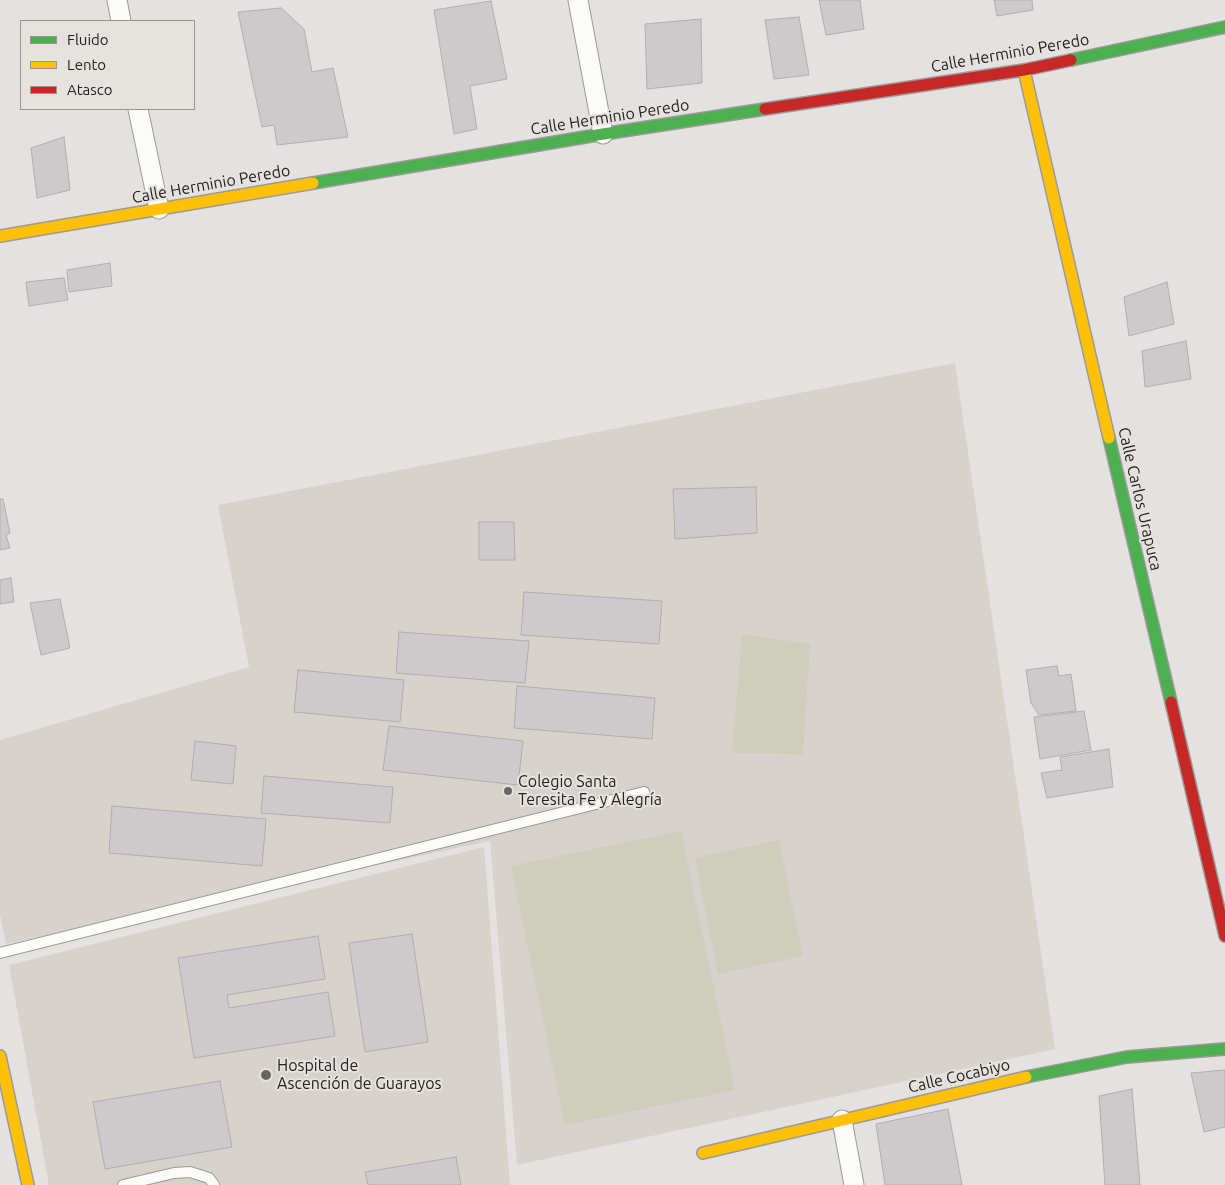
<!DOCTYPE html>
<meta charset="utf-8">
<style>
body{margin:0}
#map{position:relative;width:1225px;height:1185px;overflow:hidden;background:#e4e2e0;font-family:Ubuntu,sans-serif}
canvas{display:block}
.legend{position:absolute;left:20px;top:20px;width:175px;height:90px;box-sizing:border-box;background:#e6e2de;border:1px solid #989692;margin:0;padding:6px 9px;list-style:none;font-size:15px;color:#242321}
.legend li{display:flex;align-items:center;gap:10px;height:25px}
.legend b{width:25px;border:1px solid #989692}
</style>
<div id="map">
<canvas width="1225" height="1185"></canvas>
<ul class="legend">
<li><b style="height:6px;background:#4caf50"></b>Fluido</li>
<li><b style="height:6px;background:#ffc107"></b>Lento</li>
<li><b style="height:6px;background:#c62828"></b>Atasco</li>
</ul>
</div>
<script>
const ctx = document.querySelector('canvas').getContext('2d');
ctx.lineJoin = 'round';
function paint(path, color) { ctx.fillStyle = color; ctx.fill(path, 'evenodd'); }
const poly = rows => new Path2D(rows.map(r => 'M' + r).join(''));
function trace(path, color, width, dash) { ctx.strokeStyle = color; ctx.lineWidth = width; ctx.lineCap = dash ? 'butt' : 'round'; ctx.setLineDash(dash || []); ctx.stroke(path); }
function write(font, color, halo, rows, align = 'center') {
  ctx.font = font + ' Ubuntu,sans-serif'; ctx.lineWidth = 4; ctx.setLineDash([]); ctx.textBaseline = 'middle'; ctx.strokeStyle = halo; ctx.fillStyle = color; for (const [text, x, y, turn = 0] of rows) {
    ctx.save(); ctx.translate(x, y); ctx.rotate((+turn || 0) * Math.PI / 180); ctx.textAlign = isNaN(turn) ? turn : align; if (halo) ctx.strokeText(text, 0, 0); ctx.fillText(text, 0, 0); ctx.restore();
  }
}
paint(poly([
 [955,363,1055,1049,517,1165,490,841,6,944,0,915,0,740,249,667,218,505],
 [484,847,510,1185,49,1185,9,965]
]), '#d7d2cc');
paint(poly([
 [742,634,810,644,803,754,732,753],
 [681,831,735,1090,565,1125,511,866],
 [779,840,803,956,718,974,695,858]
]), '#cdcebb');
const building = poly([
 [819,0,860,0,864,29,826,35,819,0],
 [994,0,1032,0,1033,10,997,16,994,0],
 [491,1,507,79,470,86,477,129,454,134,434,10,491,1],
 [281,8,304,29,312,72,333,68,348,137,277,145,274,125,262,127,238,12,281,8],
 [799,17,809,75,774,79,765,20,799,17],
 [701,19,702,83,647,89,645,24,701,19],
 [64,137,70,190,37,198,31,148,64,137],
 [110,263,112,286,69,292,67,270,110,263],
 [64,278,68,300,29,306,26,282,64,278],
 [1167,282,1174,324,1129,336,1124,297,1167,282],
 [1186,341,1191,379,1145,387,1142,351,1186,341],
 [756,487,757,533,675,539,673,489,756,487],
 [0,499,3,499,10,533,6,535,10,548,0,550,0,499],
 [479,522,514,522,515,560,479,560,479,522],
 [11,578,14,602,0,604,0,580,11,578],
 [524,592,662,601,659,644,521,635,524,592],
 [60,599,70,648,41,655,30,603,60,599],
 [399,632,529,641,525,683,396,673,399,632],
 [1057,666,1059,676,1071,674,1076,711,1039,715,1031,703,1026,670,1057,666],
 [298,670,404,680,400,722,294,712,298,670],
 [517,686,655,698,652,739,514,728,517,686],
 [1084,711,1091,750,1040,759,1034,717,1084,711],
 [389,726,523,741,518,785,383,770,389,726],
 [195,741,236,746,233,784,191,780,195,741],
 [1109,749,1113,787,1047,798,1041,773,1062,770,1060,757,1109,749],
 [264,776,393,787,390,823,261,813,264,776],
 [112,806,266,819,262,866,109,853,112,806],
 [412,934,428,1042,365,1052,349,943,412,934],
 [318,936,325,979,227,995,229,1008,328,992,335,1036,194,1058,178,958,318,936],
 [1225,1070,1225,1127,1204,1132,1191,1073,1225,1070],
 [220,1081,232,1147,105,1169,93,1102,220,1081],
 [1132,1089,1140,1185,1105,1185,1099,1096,1132,1089],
 [948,1109,962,1185,885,1185,876,1124,948,1109],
 [456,1157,461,1185,368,1185,365,1172,456,1157]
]);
paint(building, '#cccaca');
trace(building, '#b0aeae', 1);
const lane = poly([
 [0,953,644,792],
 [123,1185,174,1173,190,1172,209,1178,214,1185]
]);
const street = poly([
 [117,0,121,21],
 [578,0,603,134],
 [138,109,159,209],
 [842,1120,854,1185]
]);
const fast = poly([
 [1071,60,1225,27],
 [313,183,603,134,765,109],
 [1109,438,1171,702],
 [1026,1077,1127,1057,1225,1049]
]);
const slow = poly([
 [1024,70,1109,438],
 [0,236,313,183],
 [0,1056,28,1185],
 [703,1153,1026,1077]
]);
const jam = poly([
 [765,109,1024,70,1071,60],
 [1171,702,1225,936]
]);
trace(lane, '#9b9a98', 12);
trace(street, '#9b9a98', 21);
trace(fast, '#9b9a98', 14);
trace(slow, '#9b9a98', 14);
trace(jam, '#9b9a98', 14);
trace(lane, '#fbfbfa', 10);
trace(street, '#fbfbfa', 19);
trace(fast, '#4caf50', 11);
trace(slow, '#ffc107', 11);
trace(jam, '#c62828', 11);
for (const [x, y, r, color] of [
 [508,791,5,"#676664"],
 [266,1075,6,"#676664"]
]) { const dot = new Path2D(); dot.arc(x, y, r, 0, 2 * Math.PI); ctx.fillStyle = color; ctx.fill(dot); trace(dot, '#e6e2de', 2); }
write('16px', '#242321', '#e6e2de', [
 ["Calle Herminio Peredo",1010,53,-10],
 ["Calle Herminio Peredo",610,117,-9],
 ["Calle Herminio Peredo",211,184,-10],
 ["Calle Carlos Urapuca",1140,499,77],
 ["Calle Cocabiyo",959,1076,-13]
]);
write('16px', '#242321', '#e6e2de', [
 ["Colegio Santa",518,782],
 ["Teresita Fe y Alegría",518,800],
 ["Hospital de",277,1066],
 ["Ascención de Guarayos",277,1084]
], 'left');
</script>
